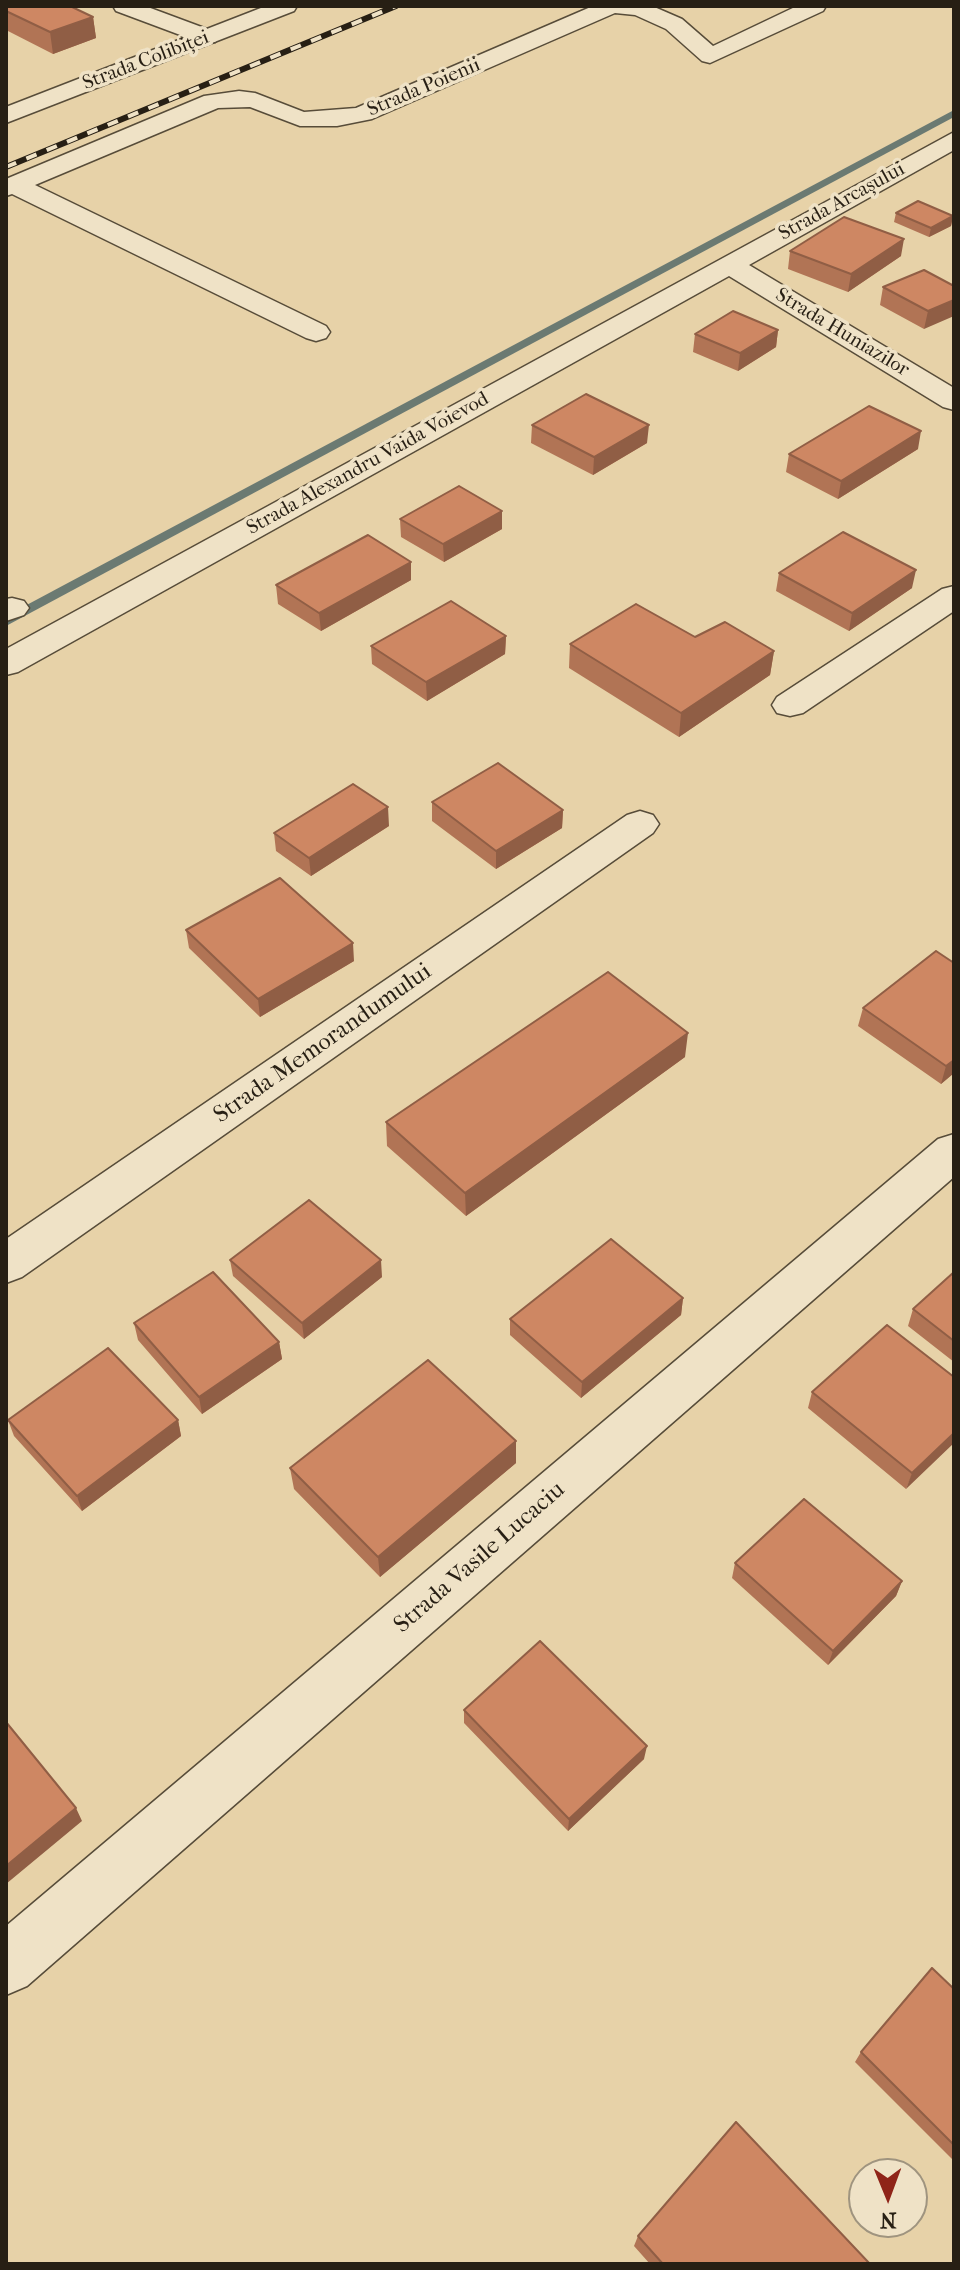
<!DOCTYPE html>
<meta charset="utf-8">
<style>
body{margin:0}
#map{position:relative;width:960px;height:2270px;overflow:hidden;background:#e7d2a8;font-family:"IM FELL French Canon",serif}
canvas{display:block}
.frame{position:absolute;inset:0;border:8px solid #271f14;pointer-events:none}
.north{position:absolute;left:848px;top:2158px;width:80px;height:80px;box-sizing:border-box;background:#efe2c6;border:2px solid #9f947f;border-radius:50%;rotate:179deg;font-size:22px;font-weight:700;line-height:32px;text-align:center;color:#271f14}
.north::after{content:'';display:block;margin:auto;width:28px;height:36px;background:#8f2418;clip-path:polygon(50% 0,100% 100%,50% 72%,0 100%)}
</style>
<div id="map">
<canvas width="960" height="2270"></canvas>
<div class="frame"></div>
<div class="north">N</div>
</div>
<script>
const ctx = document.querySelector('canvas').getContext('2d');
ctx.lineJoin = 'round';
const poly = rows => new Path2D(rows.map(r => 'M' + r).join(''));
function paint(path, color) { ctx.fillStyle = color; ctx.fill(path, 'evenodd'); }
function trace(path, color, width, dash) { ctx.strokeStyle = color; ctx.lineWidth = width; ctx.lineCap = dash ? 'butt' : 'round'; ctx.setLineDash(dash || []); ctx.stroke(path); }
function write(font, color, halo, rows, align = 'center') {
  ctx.font = font + ' "IM FELL French Canon",serif'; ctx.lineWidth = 7; ctx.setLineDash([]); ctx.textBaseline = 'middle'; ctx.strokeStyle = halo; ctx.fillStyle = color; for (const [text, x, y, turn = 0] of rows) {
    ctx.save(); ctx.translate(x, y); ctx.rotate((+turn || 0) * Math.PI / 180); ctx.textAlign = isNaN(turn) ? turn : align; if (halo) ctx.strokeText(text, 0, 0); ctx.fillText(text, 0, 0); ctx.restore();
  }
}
paint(poly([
 [954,110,954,117,6,626,6,616,954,110]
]), '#6b7a72');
const minor = poly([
 [113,6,145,6,215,32,219,37,215,42,199,42,116,11,113,6],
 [593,6,652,6,682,19,713,46,797,6,826,6,823,11,710,63,702,61,666,29,635,15,615,13,372,119,337,126,300,126,250,107,218,108,35,185,326,326,330,332,326,338,316,341,306,338,12,194,6,196,6,179,204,96,239,91,255,93,304,112,356,108,593,6],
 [954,132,954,150,749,265,954,388,954,410,943,407,729,276,18,672,6,675,6,649,954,132],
 [954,586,954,611,803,713,790,716,777,713,772,705,777,697,942,589,954,586],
 [12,598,24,601,29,608,24,615,6,621,6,599,12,598],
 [640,811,653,815,659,824,653,833,22,1277,6,1283,6,1239,627,815,640,811],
 [954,1134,954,1177,27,1986,6,1995,6,1926,938,1139,954,1134]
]);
const tertiary = poly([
 [266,6,297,6,294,11,6,123,6,107,266,6]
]);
trace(minor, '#574c39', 3);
trace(tertiary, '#574c39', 3);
paint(minor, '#efe2c6');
paint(tertiary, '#efe2c6');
const rail = poly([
 [6,167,396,6]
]);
trace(rail, '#271f14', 6);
trace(rail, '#efe2c6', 4, [11]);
paint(poly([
 [6,6,93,17,96,38,53,54,6,30],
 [896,213,953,216,951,226,929,237,894,222],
 [790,251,901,256,848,292,788,269],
 [954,286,924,329,880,305,883,287],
 [778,330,776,347,738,371,693,352,695,334],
 [532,425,647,443,593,475,531,443],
 [918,449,838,499,786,472,789,454],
 [400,519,502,529,444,562,401,537],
 [411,562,411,580,321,631,278,604,276,585],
 [779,573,912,588,849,631,776,591],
 [506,636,505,654,427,701,372,664,371,646],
 [695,637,774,651,770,675,679,737,569,668,570,644],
 [432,802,563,810,562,828,496,869,432,821],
 [389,826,311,876,276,851,274,833],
 [186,930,354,961,260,1017,189,948],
 [954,963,954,1073,941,1084,858,1026,863,1008],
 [685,1057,466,1216,387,1146,386,1122],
 [230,1260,382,1277,304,1339,233,1276],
 [954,1272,954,1362,908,1326,913,1309],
 [683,1298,681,1315,581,1398,510,1335,510,1319],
 [134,1323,279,1342,282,1359,202,1414,138,1340],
 [954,1377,906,1489,808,1408,812,1392],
 [8,1420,178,1420,181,1436,82,1511,14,1436],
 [516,1441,516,1463,380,1577,294,1489,290,1468],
 [735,1563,902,1581,896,1596,828,1665,732,1578],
 [464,1710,644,1759,568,1831,464,1723],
 [954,1989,954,2161,855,2062,861,2052],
 [638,2236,870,2264,650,2264,634,2246]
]), '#b17455');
paint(poly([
 [93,17,96,38,53,54,50,32],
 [953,216,951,226,929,237,931,228],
 [904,239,901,256,848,292,851,274],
 [954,300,954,316,924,329,928,311],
 [778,330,776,347,738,371,740,353],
 [649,425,647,443,593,475,594,457],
 [921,431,918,449,838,499,841,481],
 [502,511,502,529,444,562,443,544],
 [411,562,411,580,321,631,319,613],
 [916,570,912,588,849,631,852,613],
 [506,636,505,654,427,701,426,682],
 [774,651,770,675,679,737,681,713],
 [388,807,389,826,311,876,309,858],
 [563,810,562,828,496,869,496,851],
 [353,943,354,961,260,1017,258,999],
 [688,1033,685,1057,466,1216,465,1193],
 [954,1060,954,1073,941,1084,946,1066],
 [381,1260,382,1277,304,1339,302,1323],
 [683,1298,681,1315,581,1398,582,1382],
 [279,1342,282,1359,202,1414,199,1397],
 [178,1420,181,1436,82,1511,77,1496],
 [954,1433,954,1443,906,1489,912,1473],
 [516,1441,516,1463,380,1577,378,1557],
 [902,1581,896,1596,828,1665,833,1651],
 [647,1746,644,1759,568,1831,569,1819],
 [76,1808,82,1821,6,1884,6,1866]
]), '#905e45');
const building = poly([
 [6,6,70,6,93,17,50,32,6,11,6,6],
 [918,201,953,216,931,228,896,213,918,201],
 [844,217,904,239,851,274,790,251,844,217],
 [924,270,954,286,954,300,928,311,883,287,924,270],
 [733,311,778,330,740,353,695,334,733,311],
 [586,394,649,425,594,457,532,425,586,394],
 [869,406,921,431,841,481,789,454,869,406],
 [459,486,502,511,443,544,400,519,459,486],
 [843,532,916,570,852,613,779,573,843,532],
 [368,535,411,562,319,613,276,585,368,535],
 [451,601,506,636,426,682,371,646,451,601],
 [636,604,695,637,725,622,774,651,681,713,570,644,636,604],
 [498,763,563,810,496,851,432,802,498,763],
 [353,784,388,807,309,858,274,833,353,784],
 [280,878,353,943,258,999,186,930,280,878],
 [936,951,954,963,954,1060,946,1066,863,1008,936,951],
 [608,972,688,1033,465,1193,386,1122,608,972],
 [309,1200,381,1260,302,1323,230,1260,309,1200],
 [611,1239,683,1298,582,1382,510,1319,611,1239],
 [213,1272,279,1342,199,1397,134,1323,213,1272],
 [954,1272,954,1341,913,1309,954,1272],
 [887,1325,954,1377,954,1433,912,1473,812,1392,887,1325],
 [108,1348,178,1420,77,1496,8,1420,108,1348],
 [428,1360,516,1441,378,1557,290,1468,428,1360],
 [804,1499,902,1581,833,1651,735,1563,804,1499],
 [540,1641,647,1746,569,1819,464,1710,540,1641],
 [6,1722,76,1808,6,1866,6,1722],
 [932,1968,954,1989,954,2145,861,2052,932,1968],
 [736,2122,870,2264,663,2264,638,2236,736,2122]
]);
paint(building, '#ce8763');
trace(building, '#905e45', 2);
write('20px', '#271f14', '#efe2c6', [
 ["Strada Colibiței",146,61,-21],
 ["Strada Poienii",424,88,-23],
 ["Strada Arcașului",842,202,-29],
 ["Strada Huniazilor",842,333,31],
 ["Strada Alexandru Vaida Voievod",368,464,-29]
]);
write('24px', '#271f14', '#efe2c6', [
 ["Strada Memorandumului",323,1044,-35],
 ["Strada Vasile Lucaciu",480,1558,-41]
]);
</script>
